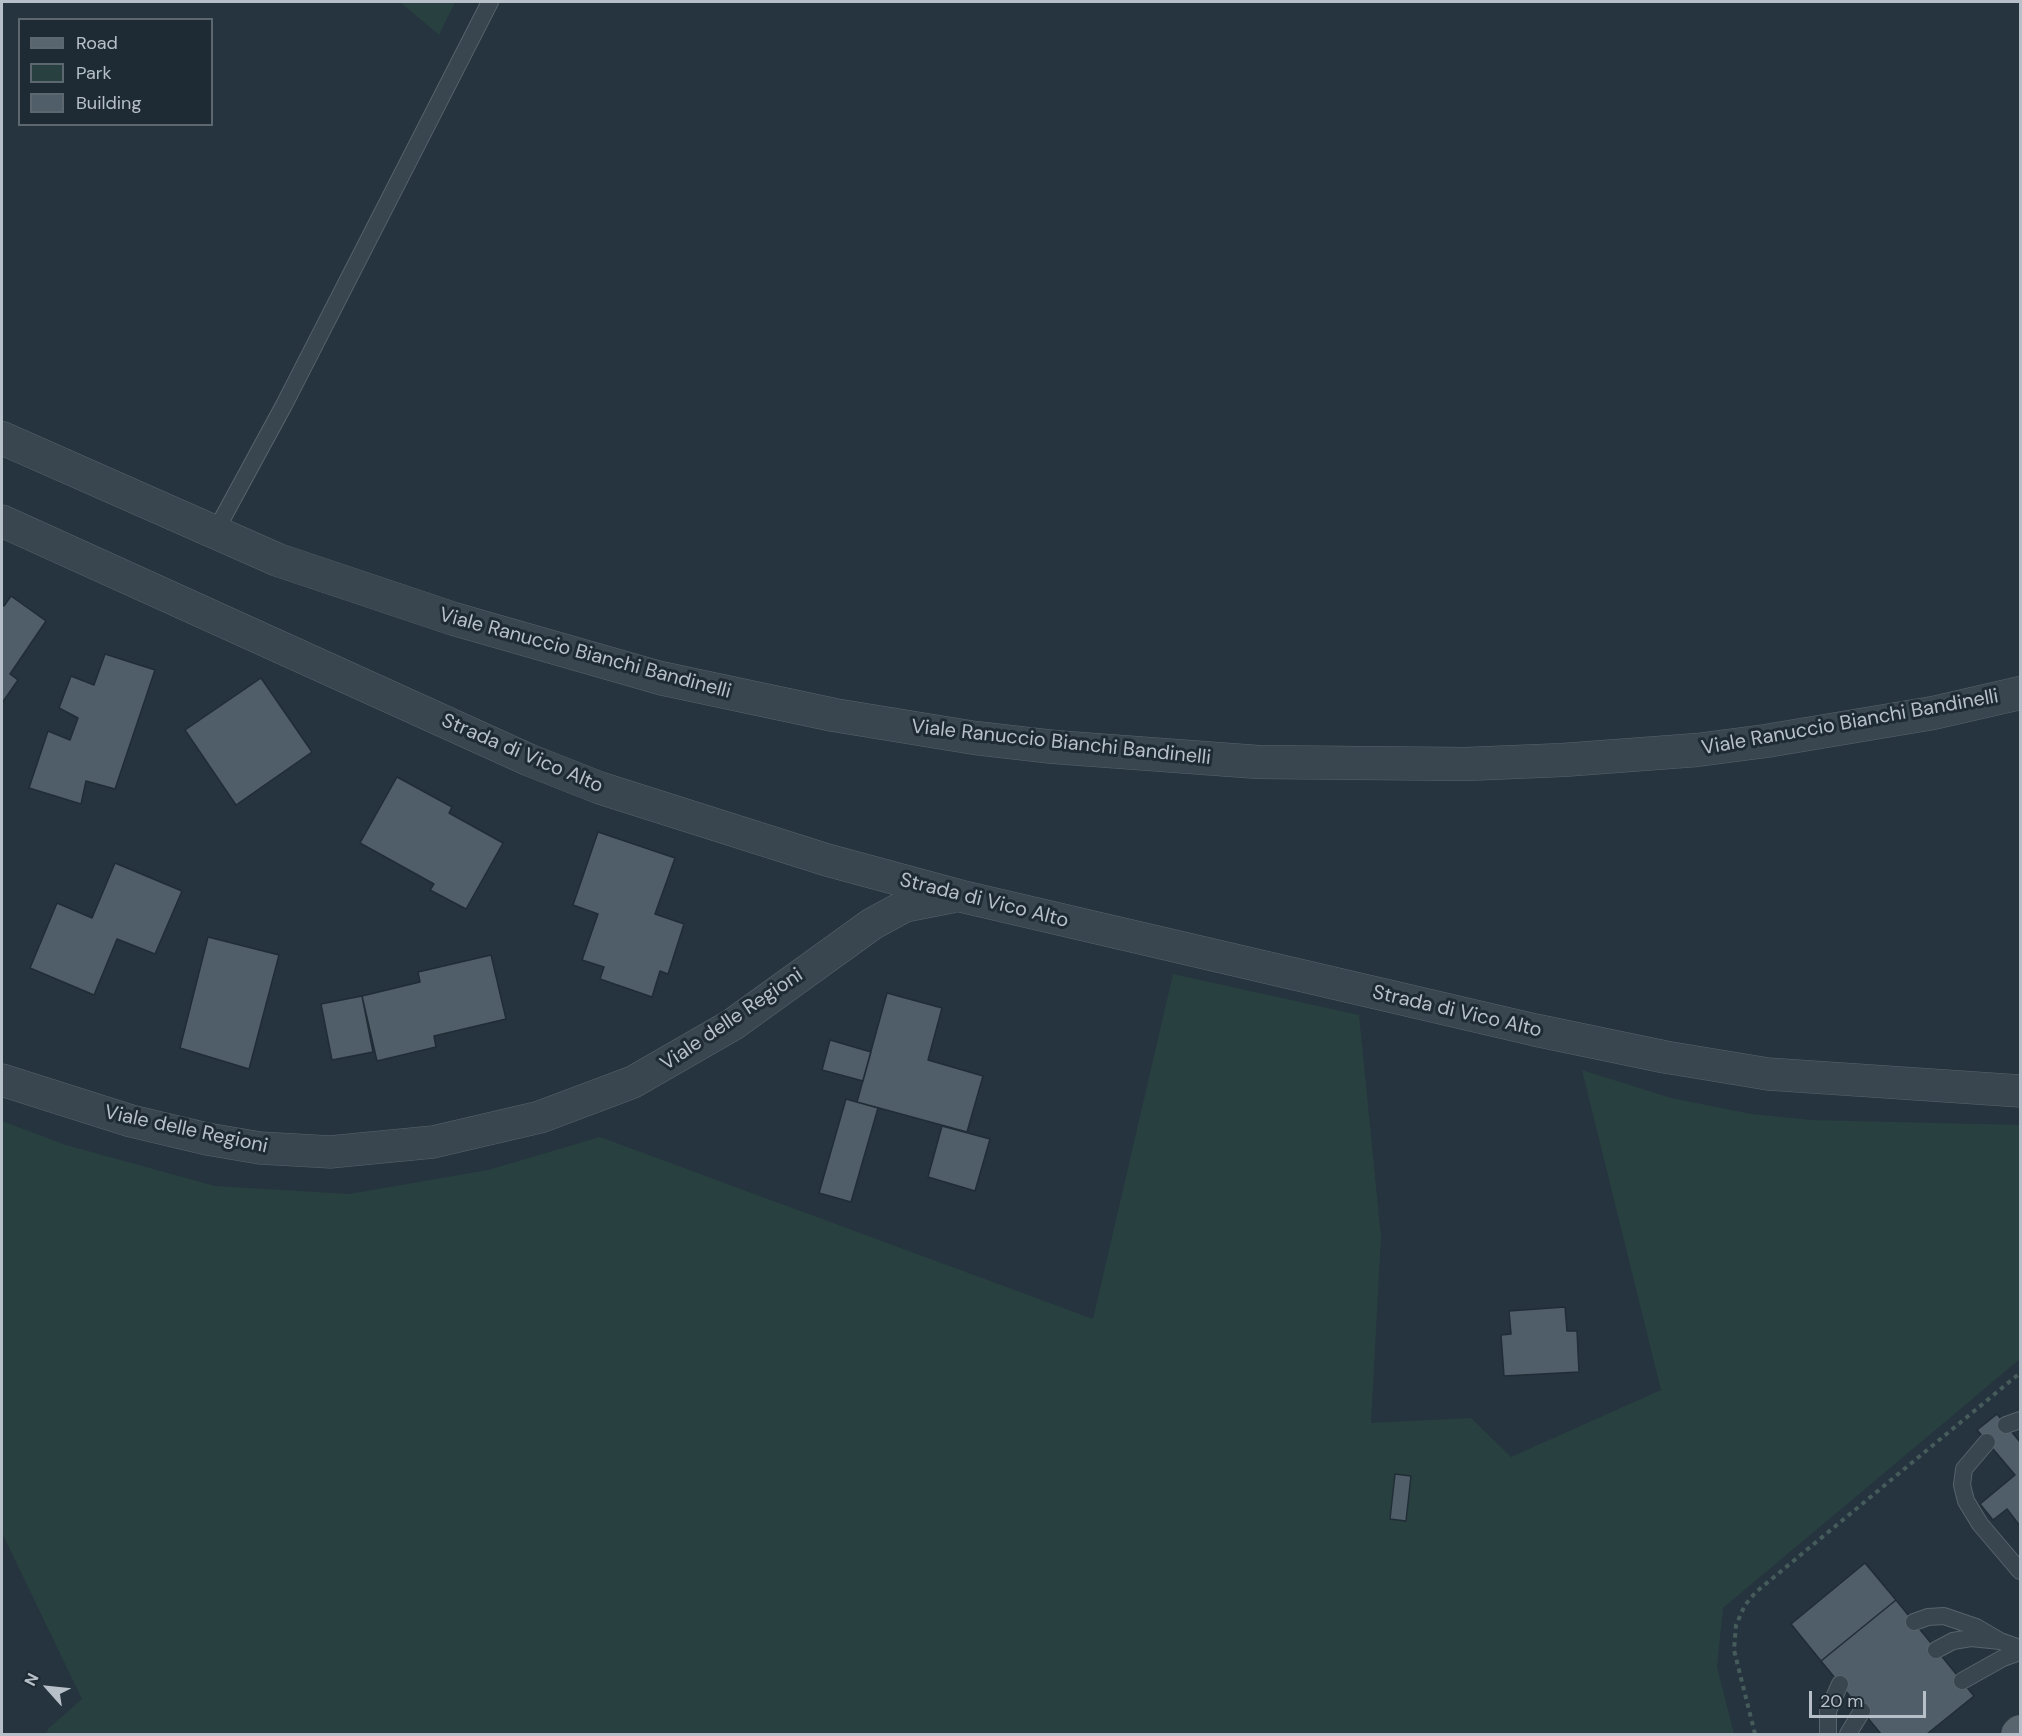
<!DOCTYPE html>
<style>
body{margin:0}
#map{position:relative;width:2022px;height:1736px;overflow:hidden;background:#26343f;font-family:"DM Sans",sans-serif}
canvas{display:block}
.frame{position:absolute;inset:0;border:3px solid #b7c0c9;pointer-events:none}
.legend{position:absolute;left:18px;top:18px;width:195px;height:108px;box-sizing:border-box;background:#1f2b34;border:2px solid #5c6770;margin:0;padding:8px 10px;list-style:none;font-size:18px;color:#b7c0c9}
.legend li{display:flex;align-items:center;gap:12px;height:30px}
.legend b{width:30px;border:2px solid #5c6770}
.north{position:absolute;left:18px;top:1658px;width:60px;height:60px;-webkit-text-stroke:4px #1f2b34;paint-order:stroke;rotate:297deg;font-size:16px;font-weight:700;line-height:24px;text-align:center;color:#b7c0c9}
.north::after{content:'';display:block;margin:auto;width:21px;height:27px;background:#b7c0c9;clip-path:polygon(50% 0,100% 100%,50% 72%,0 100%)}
.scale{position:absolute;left:1809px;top:1691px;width:117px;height:27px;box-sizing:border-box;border:3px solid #b7c0c9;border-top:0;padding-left:8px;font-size:18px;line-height:21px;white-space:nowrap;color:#b7c0c9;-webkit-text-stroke:4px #1f2b34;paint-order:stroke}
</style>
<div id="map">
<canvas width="2022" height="1736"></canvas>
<div class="frame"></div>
<ul class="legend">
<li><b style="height:8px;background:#58656f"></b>Road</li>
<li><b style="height:16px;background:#28403f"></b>Park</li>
<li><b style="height:16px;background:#505e69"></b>Building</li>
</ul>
<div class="north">N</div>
<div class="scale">20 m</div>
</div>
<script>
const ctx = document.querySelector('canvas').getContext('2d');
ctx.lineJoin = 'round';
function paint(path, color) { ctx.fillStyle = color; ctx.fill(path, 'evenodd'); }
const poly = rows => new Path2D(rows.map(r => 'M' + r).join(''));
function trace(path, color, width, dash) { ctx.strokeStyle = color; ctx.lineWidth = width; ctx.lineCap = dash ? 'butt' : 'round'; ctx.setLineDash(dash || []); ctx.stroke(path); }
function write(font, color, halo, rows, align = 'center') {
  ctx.font = font + ' "DM Sans",sans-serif'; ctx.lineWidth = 6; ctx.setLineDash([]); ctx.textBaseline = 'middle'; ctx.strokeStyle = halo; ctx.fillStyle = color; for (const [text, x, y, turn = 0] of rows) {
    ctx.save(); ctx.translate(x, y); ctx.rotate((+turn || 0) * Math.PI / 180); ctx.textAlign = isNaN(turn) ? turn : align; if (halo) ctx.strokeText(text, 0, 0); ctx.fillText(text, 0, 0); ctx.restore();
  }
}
paint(poly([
 [400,2,455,2,439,35],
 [1173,974,1359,1015,1381,1237,1371,1423,1471,1418,1511,1457,1661,1390,1582,1070,1671,1098,1751,1114,1811,1120,2020,1125,2020,1359,1723,1608,1717,1667,1734,1734,46,1734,49,1728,82,1699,2,1533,2,1121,66,1145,215,1186,349,1194,488,1170,600,1137,1093,1319]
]), '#28403f');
const building = poly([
 [11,596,46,621,10,674,18,680,2,703,2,604,4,606,11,596],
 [105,654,155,670,115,789,86,781,81,804,29,788,48,731,70,740,78,718,59,708,71,676,94,685,105,654],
 [261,678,312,752,236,805,185,730,261,678],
 [397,777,452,807,449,813,503,843,466,909,430,890,434,884,360,843,397,777],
 [598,832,675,858,655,914,684,924,668,974,660,971,652,997,600,979,604,967,582,960,598,914,573,905,598,832],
 [115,863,182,891,155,954,117,939,94,995,30,968,57,903,92,918,115,863],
 [208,937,279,955,249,1069,180,1048,208,937],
 [491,955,506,1019,434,1036,436,1047,377,1061,362,996,420,982,418,972,491,955],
 [887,993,942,1008,928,1060,983,1076,967,1132,857,1102,887,993],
 [362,996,373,1052,332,1060,321,1004,362,996],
 [830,1040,871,1052,863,1081,822,1070,830,1040],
 [846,1099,878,1108,851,1202,819,1193,846,1099],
 [942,1126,990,1139,975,1191,928,1177,942,1126],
 [1565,1307,1567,1331,1577,1331,1579,1372,1504,1376,1501,1335,1511,1334,1509,1311,1565,1307],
 [1997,1414,2020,1442,2020,1526,2007,1509,1993,1520,1980,1504,2015,1475,1977,1430,1997,1414],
 [1395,1474,1411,1476,1406,1521,1390,1519,1395,1474],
 [1865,1563,1896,1600,1821,1661,1791,1624,1865,1563],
 [1896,1600,1974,1696,1927,1734,1881,1734,1821,1661,1896,1600]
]);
paint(building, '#505e69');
trace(building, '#212d36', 1.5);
const service = poly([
 [214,534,284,405,490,2],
 [2006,1425,2020,1420],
 [1987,1442,1964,1469,1962,1485,1966,1501,1980,1524,2020,1571],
 [1914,1622,1928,1617,1944,1616,1976,1627,2000,1641],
 [1936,1650,1953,1641,1971,1638,2000,1641,2020,1648],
 [1962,1681,2003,1658,2020,1652],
 [1828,1734,1828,1711,1840,1684],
 [1848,1734,1862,1711]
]);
const minor = poly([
 [2,521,529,760,600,788,827,860,960,896,1535,1030,1665,1057,1768,1074,2020,1091],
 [2,1080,131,1121,207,1139,260,1148,330,1152,433,1142,540,1117,633,1082,732,1025,872,924,905,906,951,897]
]);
const tertiary = poly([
 [2,438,278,560,454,619,660,678,834,715,975,738,1054,747,1258,762,1466,764,1563,760,1697,750,1766,741,1933,713,2020,693]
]);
const primary = poly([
 [2018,1734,2020,1732]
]);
trace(service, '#58636c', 18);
trace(minor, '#58636c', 33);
trace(tertiary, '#58636c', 34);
trace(primary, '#444f58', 34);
trace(poly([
 [1755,1734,1734,1650,1736,1625,1745,1605,1756,1592,2020,1373]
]), '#465c5b', 4, [4.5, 4.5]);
trace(service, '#3a464f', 16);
trace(minor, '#3a464f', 32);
trace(tertiary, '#3a464f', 33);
trace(primary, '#58656f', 33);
write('20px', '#b7c0c9', '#1f2b34', [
 ["Viale Ranuccio Bianchi Bandinelli",585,654,15],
 ["Viale Ranuccio Bianchi Bandinelli",1850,723,-10],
 ["Viale Ranuccio Bianchi Bandinelli",1061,743,6],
 ["Strada di Vico Alto",522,754,23],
 ["Strada di Vico Alto",984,901,14],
 ["Strada di Vico Alto",1457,1012,13],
 ["Viale delle Regioni",732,1020,-34],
 ["Viale delle Regioni",186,1130,12]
]);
</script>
